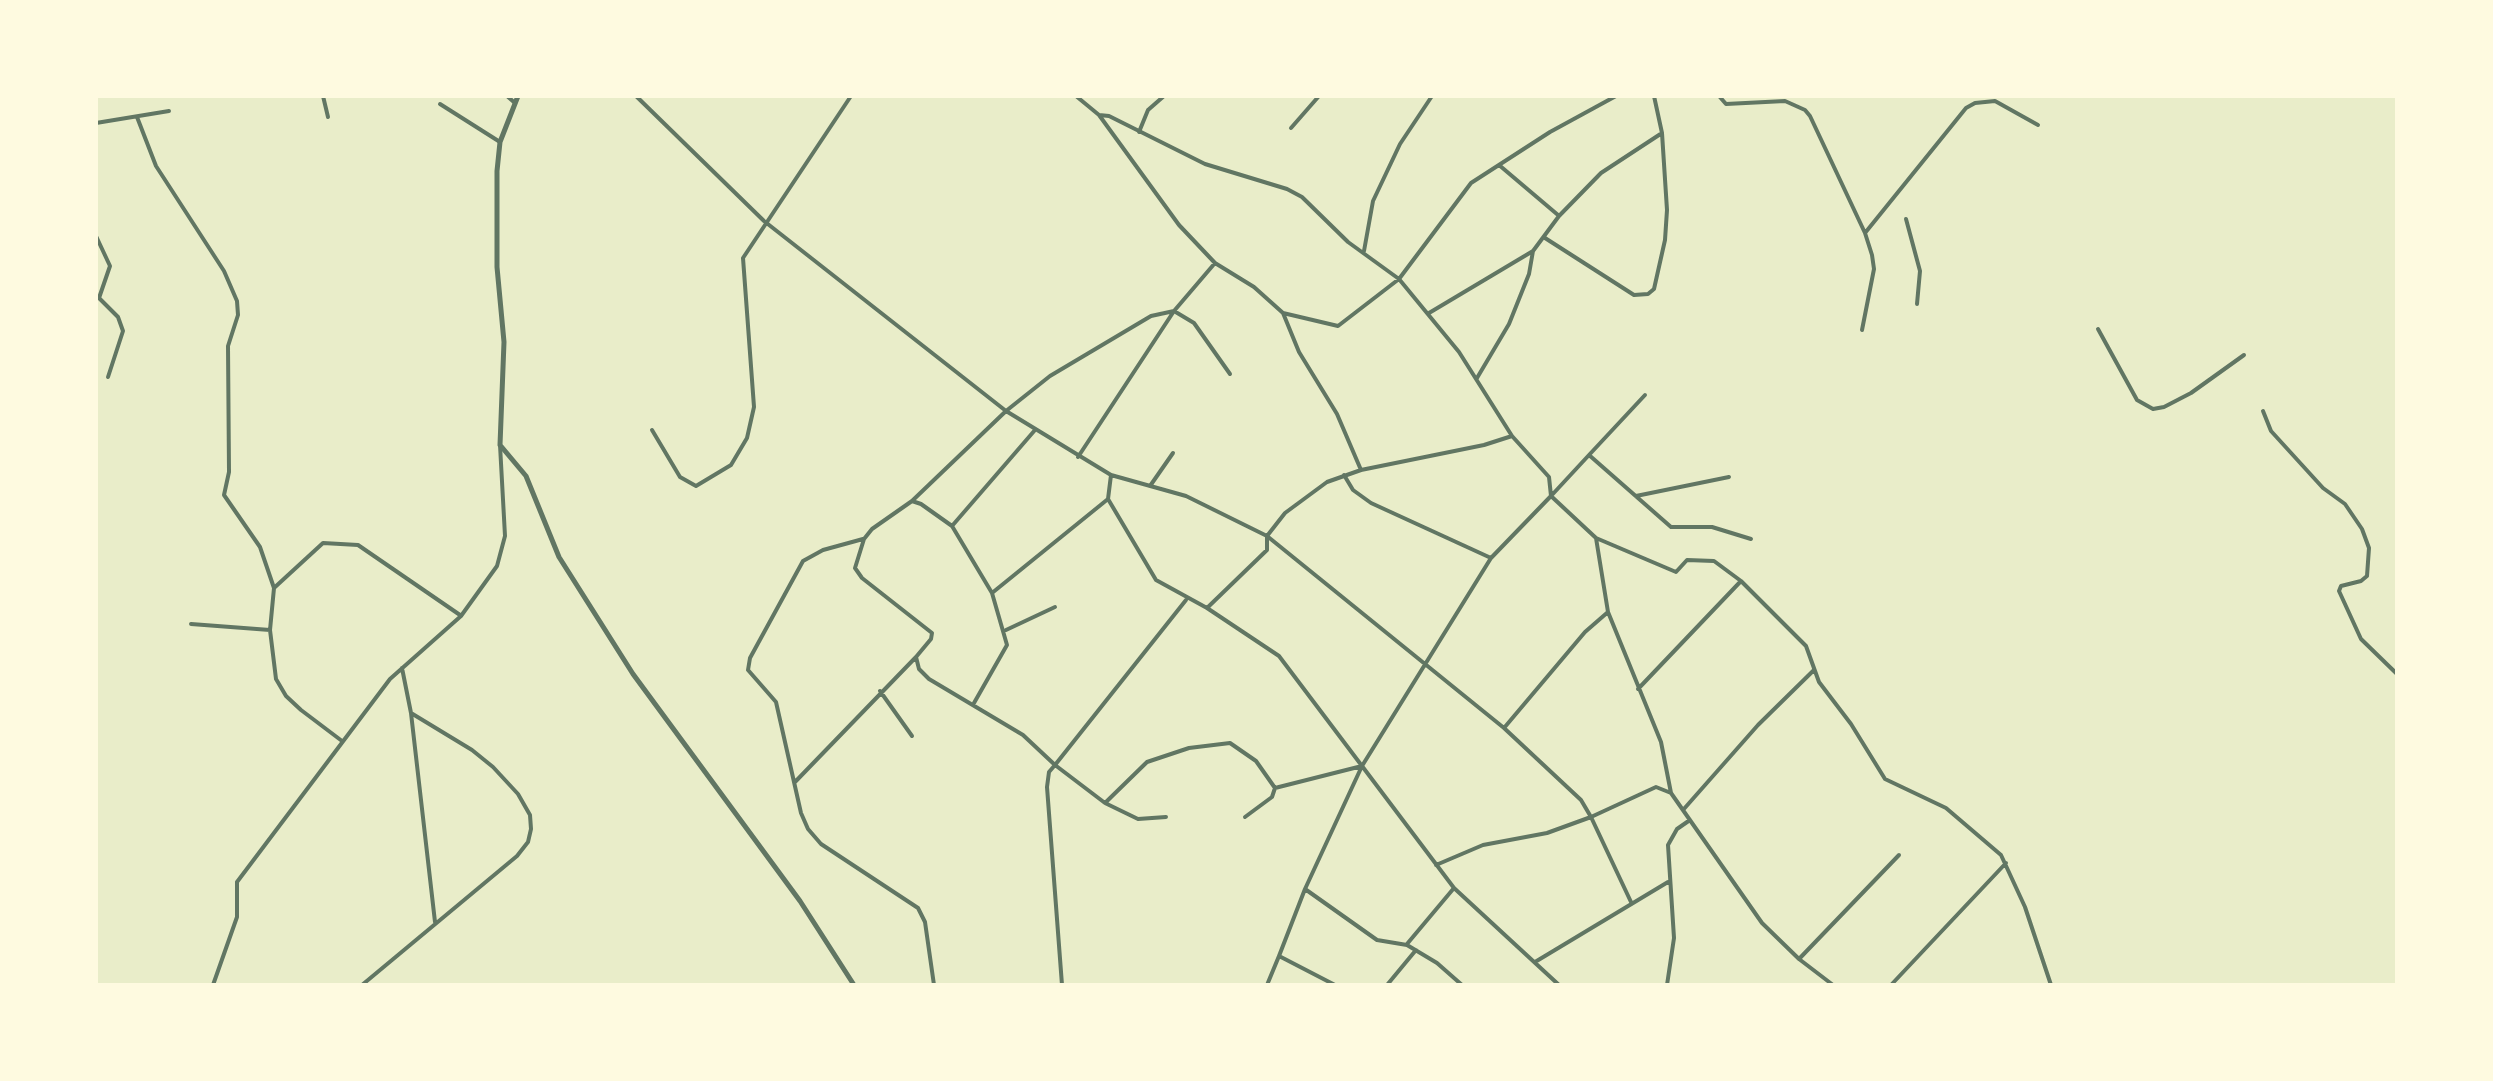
<!DOCTYPE html>
<style>
body{margin:0}
#map{position:relative;width:2493px;height:1081px;overflow:hidden;background:#e9edc9;font-family:"Space Grotesk",sans-serif}
canvas{display:block}
.frame{position:absolute;inset:0;border:98px solid #fefae0;pointer-events:none}
</style>
<div id="map">
<canvas width="2493" height="1081"></canvas>
<div class="frame"></div>
</div>
<script>
const ctx = document.querySelector('canvas').getContext('2d');
ctx.lineJoin = 'round';
const poly = rows => new Path2D(rows.map(r => 'M' + r).join(''));
function trace(path, color, width, dash) { ctx.strokeStyle = color; ctx.lineWidth = width; ctx.lineCap = dash ? 'butt' : 'round'; ctx.setLineDash(dash || []); ctx.stroke(path); }
trace(poly([
 [323,96,328,117],
 [507,96,515,103],
 [636,96,764,221,1006,411,1111,475,1186,496,1267,536,1504,728,1581,800,1591,817,1656,787,1671,793],
 [1076,96,1099,115,1179,225,1215,263,1254,287,1283,313,1338,326,1399,279,1471,183,1550,132,1616,96],
 [1719,96,1726,104,1785,101,1805,110,1810,116,1865,233,1872,255,1874,269,1862,330],
 [440,104,500,142],
 [137,117,156,166,224,271,237,301,238,315,228,346,229,472,224,495,260,547,274,588],
 [96,123,169,111],
 [1291,128,1319,96],
 [1139,132,1148,110,1164,96],
 [1499,165,1558,215],
 [1906,219,1920,271,1917,304],
 [1865,233,1966,108,1975,103,1995,101,2038,125],
 [96,236,110,266,99,298,118,317,123,331,108,377],
 [1545,238,1634,295,1648,294,1654,289,1665,240,1667,210,1662,133,1654,96],
 [1364,251,1373,201,1400,144,1432,96],
 [1283,313,1299,352,1337,414,1361,470],
 [1429,313,1533,251],
 [2098,329,2137,400,2153,409,2164,407,2191,393,2244,355],
 [1477,378,1509,324,1529,274,1533,251,1559,216,1601,173,1662,133],
 [2263,411,2271,431,2323,488,2345,504,2362,529,2369,548,2367,576,2361,581,2341,586,2339,591,2361,639,2397,674],
 [652,430,680,477,696,486,731,465,747,438,754,407,743,258,851,96],
 [1589,455,1645,395],
 [1078,457,1174,311,1215,263],
 [1344,475,1353,490,1371,503,1491,558],
 [1150,486,1173,453],
 [1636,496,1729,477],
 [1108,499,1111,475],
 [912,501,1006,411,1050,376,1151,316,1174,311,1194,323,1230,374],
 [952,526,1035,430],
 [1596,538,1676,572,1687,560,1714,561,1741,581,1638,689],
 [863,539,823,550,803,561,750,658,748,670,776,702,801,813,808,829,821,844,918,908,925,922,934,985],
 [1741,581,1806,646,1819,682,1851,724,1885,779,1946,808,2001,855,2025,907,2051,985],
 [1186,600,1055,765,1105,803,1147,762,1189,748,1230,743,1256,761,1275,788,1362,766],
 [1207,608,1267,550,1267,536,1285,513,1327,482,1361,470,1484,445,1512,436],
 [1608,612,1596,538,1551,496,1589,455,1671,527,1712,527,1751,539],
 [191,624,270,630],
 [1006,630,1055,607],
 [402,668,411,713,435,922],
 [880,691,912,736],
 [974,703,1007,645,992,593],
 [1504,728,1585,632,1608,612,1661,742,1671,793,1762,923,1799,959,1833,985],
 [342,741,301,710,286,696,276,679,270,630,274,588,323,543,358,545,460,615],
 [795,782,916,657],
 [1105,803,1138,819,1166,817],
 [1683,810,1758,725,1814,670],
 [1245,817,1272,797,1275,788],
 [1436,865,1483,845,1547,833,1591,817,1631,902],
 [1305,889,1377,940,1407,945,1437,963,1462,985],
 [1407,944,1454,888],
 [1279,956,1305,889,1362,766,1454,888,1559,985],
 [1799,959,1899,855],
 [1535,962,1668,882],
 [213,985,237,917,237,882,390,679,461,616,497,566,505,536,500,445],
 [362,985,517,856,528,842,531,829,530,815,518,794,493,767,472,750,411,713],
 [1062,985,1047,787,1049,772,1055,765,1023,735,929,679,919,669,916,657,931,639,932,633,862,578,855,568,864,539,872,529,912,501,921,504,952,526,992,593,1108,499,1156,580,1207,608,1279,656,1362,766,1491,558,1551,496,1549,477,1512,436,1459,352,1399,279,1348,242,1302,197,1287,189,1205,164,1109,116,1099,115],
 [1267,985,1279,956,1335,985],
 [1387,985,1416,950],
 [1667,985,1674,938,1668,845,1677,829,1690,820],
 [1891,985,2006,863]
]), '#617663', 4);
trace(poly([
 [518,96,500,142,497,171,497,267,504,342,500,445,526,476,559,557,633,674,800,901,854,985]
]), '#617663', 5);
</script>
